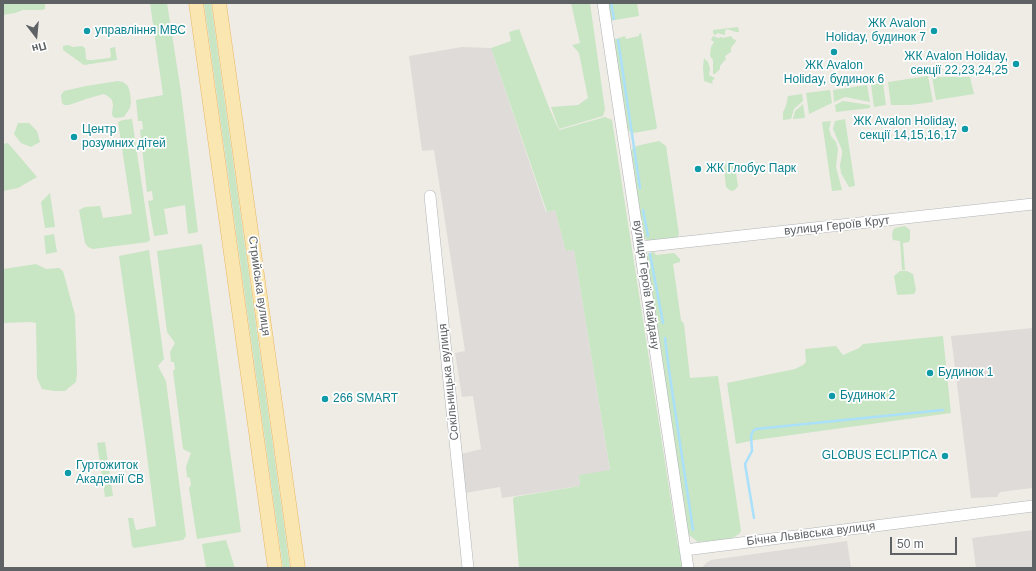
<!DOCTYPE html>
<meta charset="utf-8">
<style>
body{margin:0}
#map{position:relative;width:1036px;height:571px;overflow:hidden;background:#efece6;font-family:Arial,sans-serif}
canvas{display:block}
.frame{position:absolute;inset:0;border:4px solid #5e6265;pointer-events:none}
.north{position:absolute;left:16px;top:16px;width:40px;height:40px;-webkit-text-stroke:3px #fff;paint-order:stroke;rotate:164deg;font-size:11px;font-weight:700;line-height:16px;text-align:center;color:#5e6265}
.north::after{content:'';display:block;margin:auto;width:14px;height:18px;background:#5e6265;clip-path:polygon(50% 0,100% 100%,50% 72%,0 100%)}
.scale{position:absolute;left:890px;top:537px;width:67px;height:18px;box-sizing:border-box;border:2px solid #5e6265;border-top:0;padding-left:5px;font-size:12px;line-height:14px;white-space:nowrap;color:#5e6265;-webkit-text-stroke:3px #fff;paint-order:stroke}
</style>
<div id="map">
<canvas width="1036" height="571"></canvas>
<div class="frame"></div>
<div class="north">Пн</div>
<div class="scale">50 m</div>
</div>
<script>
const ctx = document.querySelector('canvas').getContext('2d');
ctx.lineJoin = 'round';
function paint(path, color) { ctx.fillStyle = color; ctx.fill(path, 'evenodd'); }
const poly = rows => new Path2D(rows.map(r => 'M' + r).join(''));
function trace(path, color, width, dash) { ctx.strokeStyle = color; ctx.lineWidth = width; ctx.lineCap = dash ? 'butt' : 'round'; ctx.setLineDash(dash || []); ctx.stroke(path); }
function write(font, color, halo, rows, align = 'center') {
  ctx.font = font + ' Arial,sans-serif'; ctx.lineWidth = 3.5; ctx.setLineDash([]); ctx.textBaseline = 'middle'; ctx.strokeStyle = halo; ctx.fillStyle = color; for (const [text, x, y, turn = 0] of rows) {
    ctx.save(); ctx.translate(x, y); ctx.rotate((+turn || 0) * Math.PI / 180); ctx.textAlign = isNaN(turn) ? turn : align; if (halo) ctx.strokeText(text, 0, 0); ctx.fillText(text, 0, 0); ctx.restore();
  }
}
paint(poly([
 [462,47,491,48,546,212,555,210,566,251,574,250,610,471,579,475,580,486,502,498,500,487,465,493,461,454,481,449,473,396,462,397,455,353,465,351,434,150,422,151,409,56],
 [1033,328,1033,488,1000,492,997,497,971,498,951,336],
 [1033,530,1033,568,976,568,972,538],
 [847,541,851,568,702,568,705,564,711,560]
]), '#dedbd8');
paint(poly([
 [3,3,45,3,45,9,42,10,23,10,15,13,3,15],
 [150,3,167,3,181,92,198,232,188,234,185,205,164,209,168,234,154,236,148,201,153,200,152,191,147,192,140,130,143,129,142,121,138,121,136,100,163,95],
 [204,3,211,3,290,568,283,568],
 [571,3,590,3,605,110,603,116,559,129,551,107,578,105,588,98,579,53,572,45,580,43],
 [606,3,637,3,639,16,609,21],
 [738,27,739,32,736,32,727,29,725,31,725,35,717,33,716,35,713,34,713,30],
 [519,29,550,110,559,130,605,117,612,120,678,546,681,546,684,568,519,568,513,499,514,497,580,486,579,475,610,470,574,250,566,251,555,210,547,212,491,48,511,41,509,32],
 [641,33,657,128,656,129,634,133,629,131,625,127,613,40,625,36,626,39,639,36,639,34],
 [713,36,718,38,721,37,723,38,731,36,733,39,736,40,735,43,733,45,731,48,731,52,725,56,726,59,720,66,720,69,715,74,713,74,713,60,710,56,711,47,714,42,711,40],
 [68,45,73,47,82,46,85,48,86,58,87,60,92,60,110,58,111,56,110,48,115,47,117,60,84,65,63,50,63,46],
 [704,58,708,62,710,69,709,75,715,78,712,81,713,84,704,81,703,67],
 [928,76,933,102,910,105,891,105,888,82],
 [932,77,970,77,974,94,936,100],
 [118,81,123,82,128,86,130,93,131,102,130,108,124,117,116,118,113,117,112,114,113,105,112,100,109,97,104,94,89,98,69,105,64,105,62,103,61,95,64,91,86,86],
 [883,83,886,105,874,107,871,84],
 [867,85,870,102,845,97,834,102,833,90],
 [830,90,832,103,809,114,806,93],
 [802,94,803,101,794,109,791,119,783,120,783,112,786,106,788,96],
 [843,101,870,105,870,108,836,112,835,105],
 [803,104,805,118,793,119,795,111],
 [132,119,150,240,148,242,93,249,88,247,85,243,79,210,85,207,100,206,103,218,132,214,118,122,123,120],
 [845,119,855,186,849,187,841,173,840,165,842,155,842,150,833,129,835,121],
 [831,121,829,129,831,136,836,142,838,149,836,167,842,190,832,191,822,122],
 [18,123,29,123,37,131,40,142,31,147,21,143,14,134],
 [659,141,666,146,679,234,677,239,650,242,646,240,643,236,630,153,632,149,636,146],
 [8,143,37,177,18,188,3,191,3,144],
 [726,163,732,163,735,167,738,186,735,190,731,191,726,187,724,168],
 [50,193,55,227,45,228,41,202],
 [905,226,910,230,910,239,909,242,903,243,905,270,902,270,900,241,893,240,892,235,893,230,895,228],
 [54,234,57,252,46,254,44,236],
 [202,244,241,532,197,539,189,488,191,485,190,478,187,477,186,467,191,453,183,449,173,371,175,369,174,362,171,362,170,352,175,343,167,332,157,251],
 [149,250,164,359,158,366,166,381,186,536,183,540,134,548,132,546,128,518,133,518,136,530,156,526,144,433,119,256],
 [654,252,656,255,674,253,680,259,680,262,673,264,681,320,684,324,690,378,718,376,741,531,739,534,731,539,698,542,689,535,687,529,645,260,649,253],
 [36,264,46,269,59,268,63,271,75,315,77,373,76,382,65,391,54,391,42,389,37,378,36,323,31,322,3,323,3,269],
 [900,271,907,271,913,274,916,290,914,294,898,295,897,294,894,276],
 [943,336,951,413,755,440,736,444,727,383,795,369,803,365,806,362,805,349,836,346,843,355,859,348,863,344],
 [105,442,113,496,105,497,97,443],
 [226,540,235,568,206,568,202,544]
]), '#c8e5c4');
trace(poly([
 [611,3,614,19],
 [618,40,640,188],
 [643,210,648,236],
 [650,254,663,323],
 [665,338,669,370,693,530],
 [754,518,745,464,752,451,751,436,753,431,756,429,943,410]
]), '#abe0fa', 2.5);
const minor = poly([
 [603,3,688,568],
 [430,196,468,568],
 [640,247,1033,204],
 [685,550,1033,506]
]);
const major = poly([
 [196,3,275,568],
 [219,3,298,568]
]);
trace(minor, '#b1b4b7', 12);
trace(major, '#e9b665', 15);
trace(minor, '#fff', 11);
trace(major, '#fae6b0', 14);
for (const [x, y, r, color] of [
 [87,31,4,"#0f9aa8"],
 [934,31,4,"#0f9aa8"],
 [834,52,4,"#0f9aa8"],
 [1016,64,4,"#0f9aa8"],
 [965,129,4,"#0f9aa8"],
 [74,137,4,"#0f9aa8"],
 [698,169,4,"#0f9aa8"],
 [930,373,4,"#0f9aa8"],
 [832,396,4,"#0f9aa8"],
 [325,399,4,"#0f9aa8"],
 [945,456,4,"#0f9aa8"],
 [68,473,4,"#0f9aa8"]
]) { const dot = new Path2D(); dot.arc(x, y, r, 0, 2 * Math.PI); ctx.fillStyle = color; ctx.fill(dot); trace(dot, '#fff', 1.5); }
write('12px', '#0d838f', '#fff', [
 ["ЖК Avalon",926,24,"right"],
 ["Holiday, будинок 7",926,38,"right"],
 ["управління МВС",95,31],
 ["ЖК Avalon Holiday,",1008,57,"right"],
 ["секції 22,23,24,25",1008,71,"right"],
 ["ЖК Avalon",834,66,"center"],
 ["Holiday, будинок 6",834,80,"center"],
 ["ЖК Avalon Holiday,",957,122,"right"],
 ["секції 14,15,16,17",957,136,"right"],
 ["Центр",82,130],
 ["розумних дітей",82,144],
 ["ЖК Глобус Парк",706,169],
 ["Будинок 1",938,373],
 ["Будинок 2",840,396],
 ["266 SMART",333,399],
 ["GLOBUS ECLIPTICA",937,456,"right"],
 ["Гуртожиток",76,466],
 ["Академії СВ",76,480]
], 'left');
write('12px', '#5e6265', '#fff', [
 ["вулиця Героїв Крут",837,226,-6],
 ["вулиця Героїв Майдану",646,285,82],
 ["Стрийська вулиця",259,286,82],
 ["Сокільницька вулиця",449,382,-96],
 ["Бічна Львівська вулиця",811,534,-7]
]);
</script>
